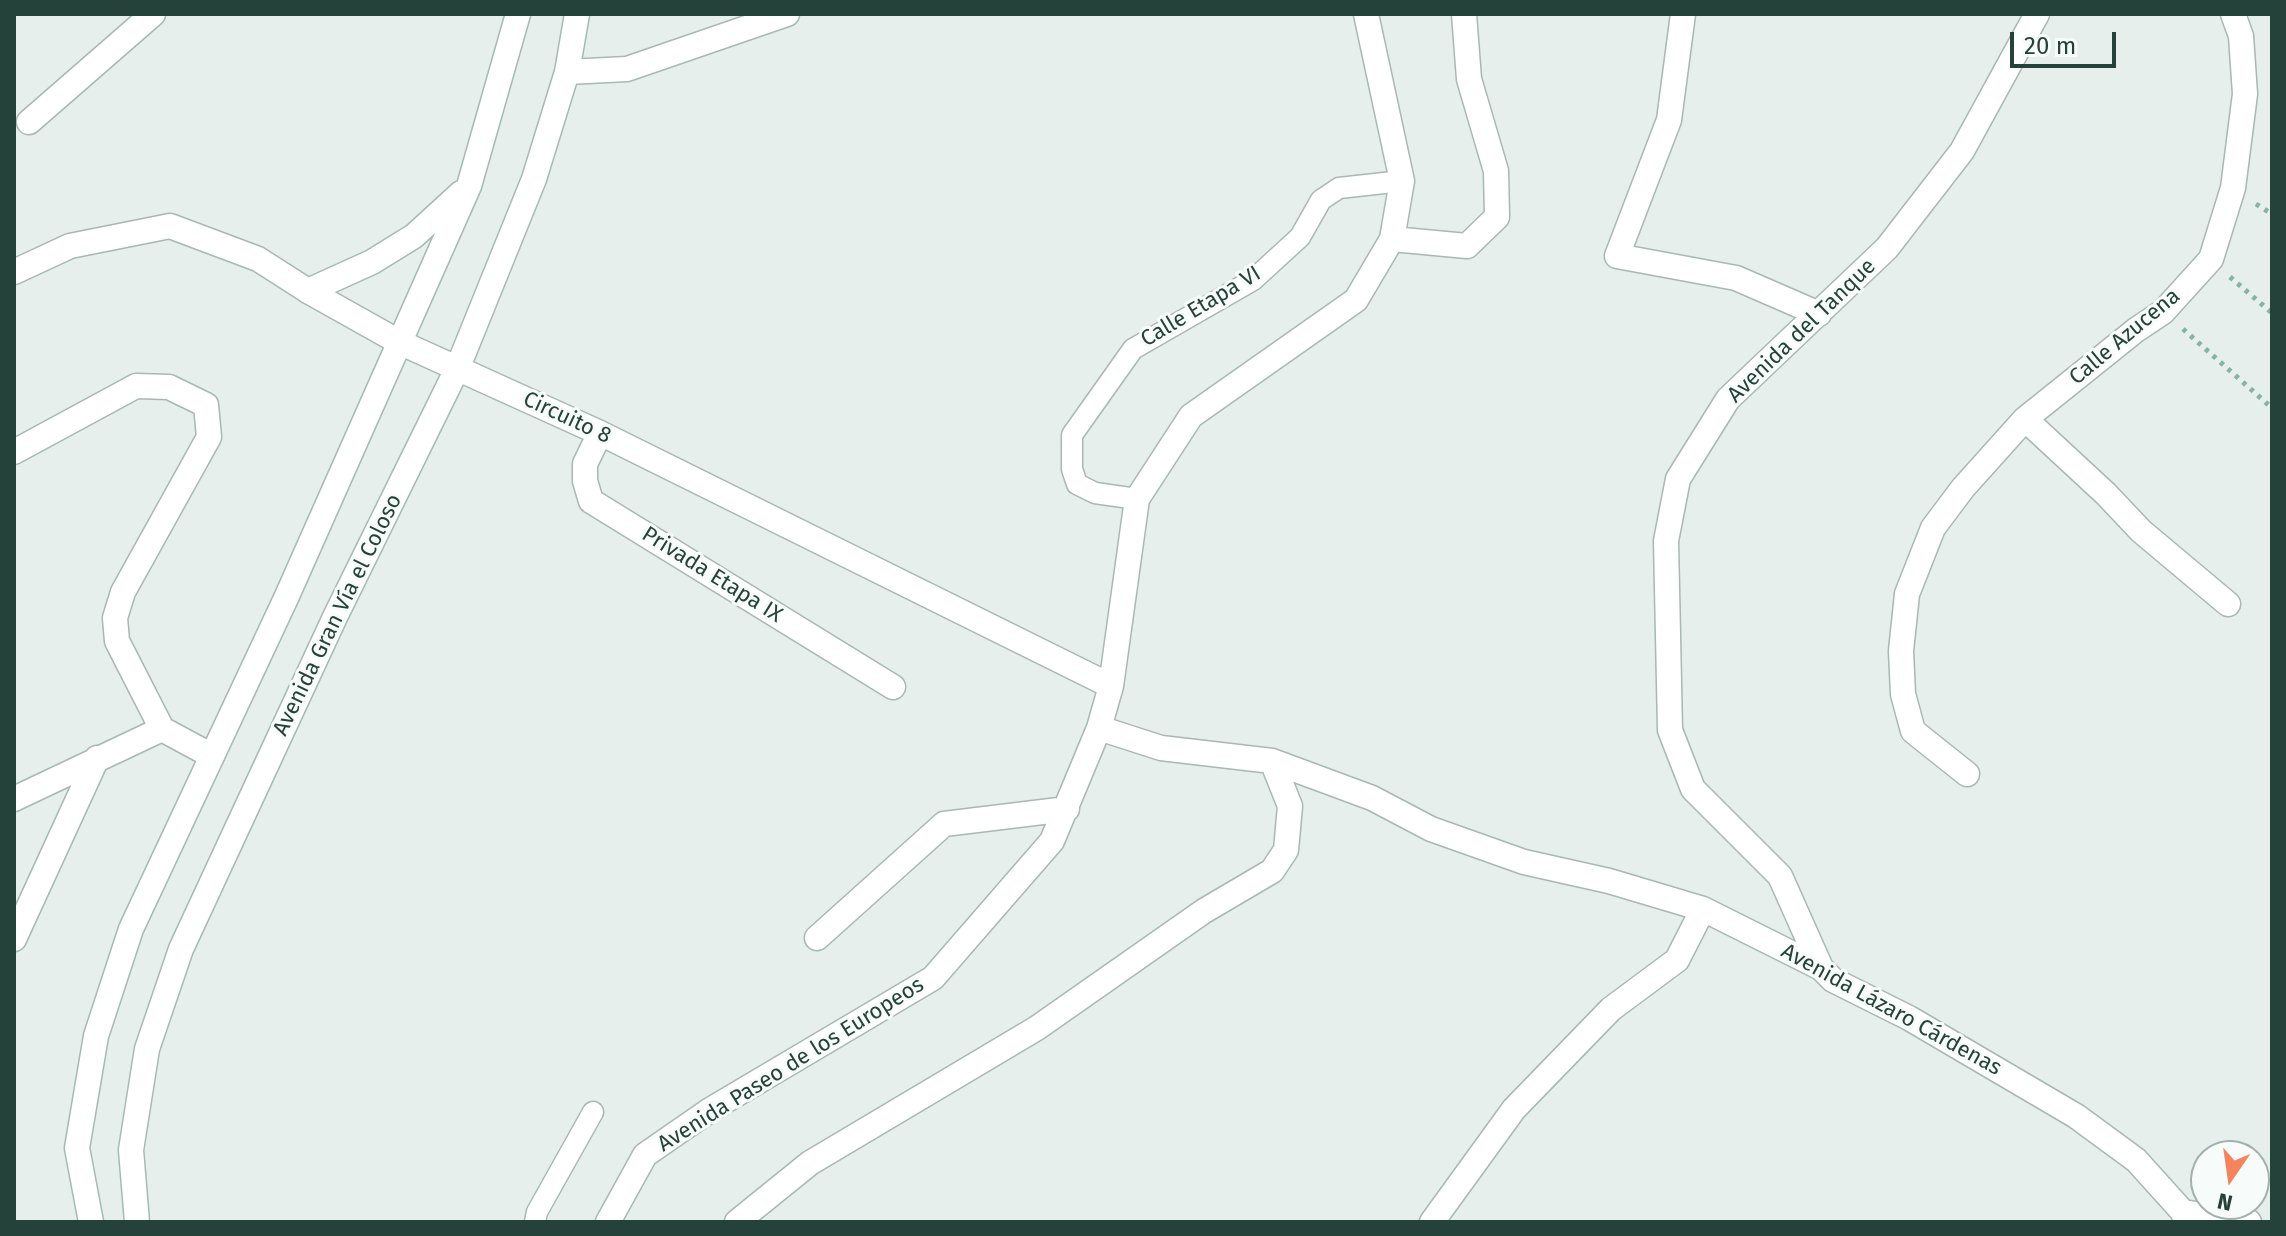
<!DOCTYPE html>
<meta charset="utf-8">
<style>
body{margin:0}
#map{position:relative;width:2286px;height:1236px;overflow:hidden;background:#e6efeb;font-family:"Fira Sans",sans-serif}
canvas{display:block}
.frame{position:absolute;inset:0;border:16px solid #24423a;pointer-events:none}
.north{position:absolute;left:2190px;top:1140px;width:80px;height:80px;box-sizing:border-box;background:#f7fbf9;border:2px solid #a3b1ad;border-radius:50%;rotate:193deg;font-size:22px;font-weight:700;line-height:32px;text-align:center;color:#24423a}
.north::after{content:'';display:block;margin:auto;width:28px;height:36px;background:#f4845f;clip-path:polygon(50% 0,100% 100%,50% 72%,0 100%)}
.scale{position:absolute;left:2010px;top:32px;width:106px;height:36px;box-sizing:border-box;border:4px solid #24423a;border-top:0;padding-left:10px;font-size:24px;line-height:28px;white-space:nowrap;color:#24423a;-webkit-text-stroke:6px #f7fbf9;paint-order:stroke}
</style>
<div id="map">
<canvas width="2286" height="1236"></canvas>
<div class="frame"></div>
<div class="north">N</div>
<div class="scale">20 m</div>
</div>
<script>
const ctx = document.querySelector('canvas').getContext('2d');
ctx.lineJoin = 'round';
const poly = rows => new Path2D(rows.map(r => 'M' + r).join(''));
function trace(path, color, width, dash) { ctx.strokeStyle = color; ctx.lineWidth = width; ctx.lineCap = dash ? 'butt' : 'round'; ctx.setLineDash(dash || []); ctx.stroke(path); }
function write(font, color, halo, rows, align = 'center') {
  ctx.font = font + ' "Fira Sans",sans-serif'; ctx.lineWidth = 6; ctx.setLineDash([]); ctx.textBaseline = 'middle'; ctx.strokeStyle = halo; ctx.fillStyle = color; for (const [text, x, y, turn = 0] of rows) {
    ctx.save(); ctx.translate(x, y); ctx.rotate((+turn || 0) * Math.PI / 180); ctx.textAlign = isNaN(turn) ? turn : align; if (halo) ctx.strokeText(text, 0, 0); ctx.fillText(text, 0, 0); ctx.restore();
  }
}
const service = poly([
 [1137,499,1095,493,1077,484,1072,469,1072,435,1133,349,1253,280,1300,237,1321,200,1339,188,1402,181],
 [535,1222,537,1212,593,1112]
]);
const minor = poly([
 [1683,14,1669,120,1617,256,1736,278,1819,314],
 [567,72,627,69,787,14],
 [29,122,153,14],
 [1392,239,1467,246,1497,217,1496,171,1469,79,1464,14],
 [14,272,70,246,170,226,258,259,308,291,399,342,600,433,1111,686],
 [2025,419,2106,494,2141,531,2228,604],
 [600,433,585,464,585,481,591,501,893,687],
 [14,452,136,386,169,387,206,405,209,437,123,592,115,618,117,641,162,729,212,756],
 [1099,728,1161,748,1272,761,1372,798,1431,829,1524,862,1609,881,1703,909,1821,968,1833,980,1909,1018,2076,1116,2136,1160,2183,1212,2186,1222],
 [1967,774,1913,731,1903,694,1901,651,1907,594,1933,528,1963,488,2025,419,2136,330,2163,312,2211,259,2233,188,2245,94,2241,36,2233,14],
 [14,799,162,729],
 [817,938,944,824,1067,809],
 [14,939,97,758],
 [1821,968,1780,876,1693,789,1670,730,1666,541,1678,479,1728,399,1887,248,1962,151,2037,14],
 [2183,1212,2249,1222],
 [608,1222,645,1155,710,1110,933,978,1052,841,1099,728,1111,686,1137,499,1191,416,1356,300,1392,239,1402,181,1366,14],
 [737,1222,810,1163,1037,1028,1204,911,1272,871,1286,850,1290,806,1272,761],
 [1432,1222,1514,1109,1611,1009,1677,960,1703,909]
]);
const secondary = poly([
 [308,291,372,262,414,236,461,193],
 [91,1222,77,1148,96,1036,131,929,287,596,469,186,518,14],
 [137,1222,131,1150,147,1049,181,949,335,617,458,367,534,179,567,72,577,14]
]);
trace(service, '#a8b8b2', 23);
trace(minor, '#a8b8b2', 27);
trace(secondary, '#a4bbb3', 27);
trace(poly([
 [2256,204,2272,214],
 [2230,277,2272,313],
 [2183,329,2272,408]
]), '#86b3a5', 5, [4, 6]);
trace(service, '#fff', 20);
trace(minor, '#fff', 24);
trace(secondary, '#fff', 24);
write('22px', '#24423a', '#f7fbf9', [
 ["Calle Etapa VI",1201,307,-31],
 ["Avenida del Tanque",1802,331,-44],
 ["Calle Azucena",2125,337,-40],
 ["Circuito 8",567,418,25],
 ["Privada Etapa IX",712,575,32],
 ["Avenida Gran Vía el Coloso",338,615,-64],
 ["Avenida Lázaro Cárdenas",1891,1010,29],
 ["Avenida Paseo de los Europeos",791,1065,-32]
]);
</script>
